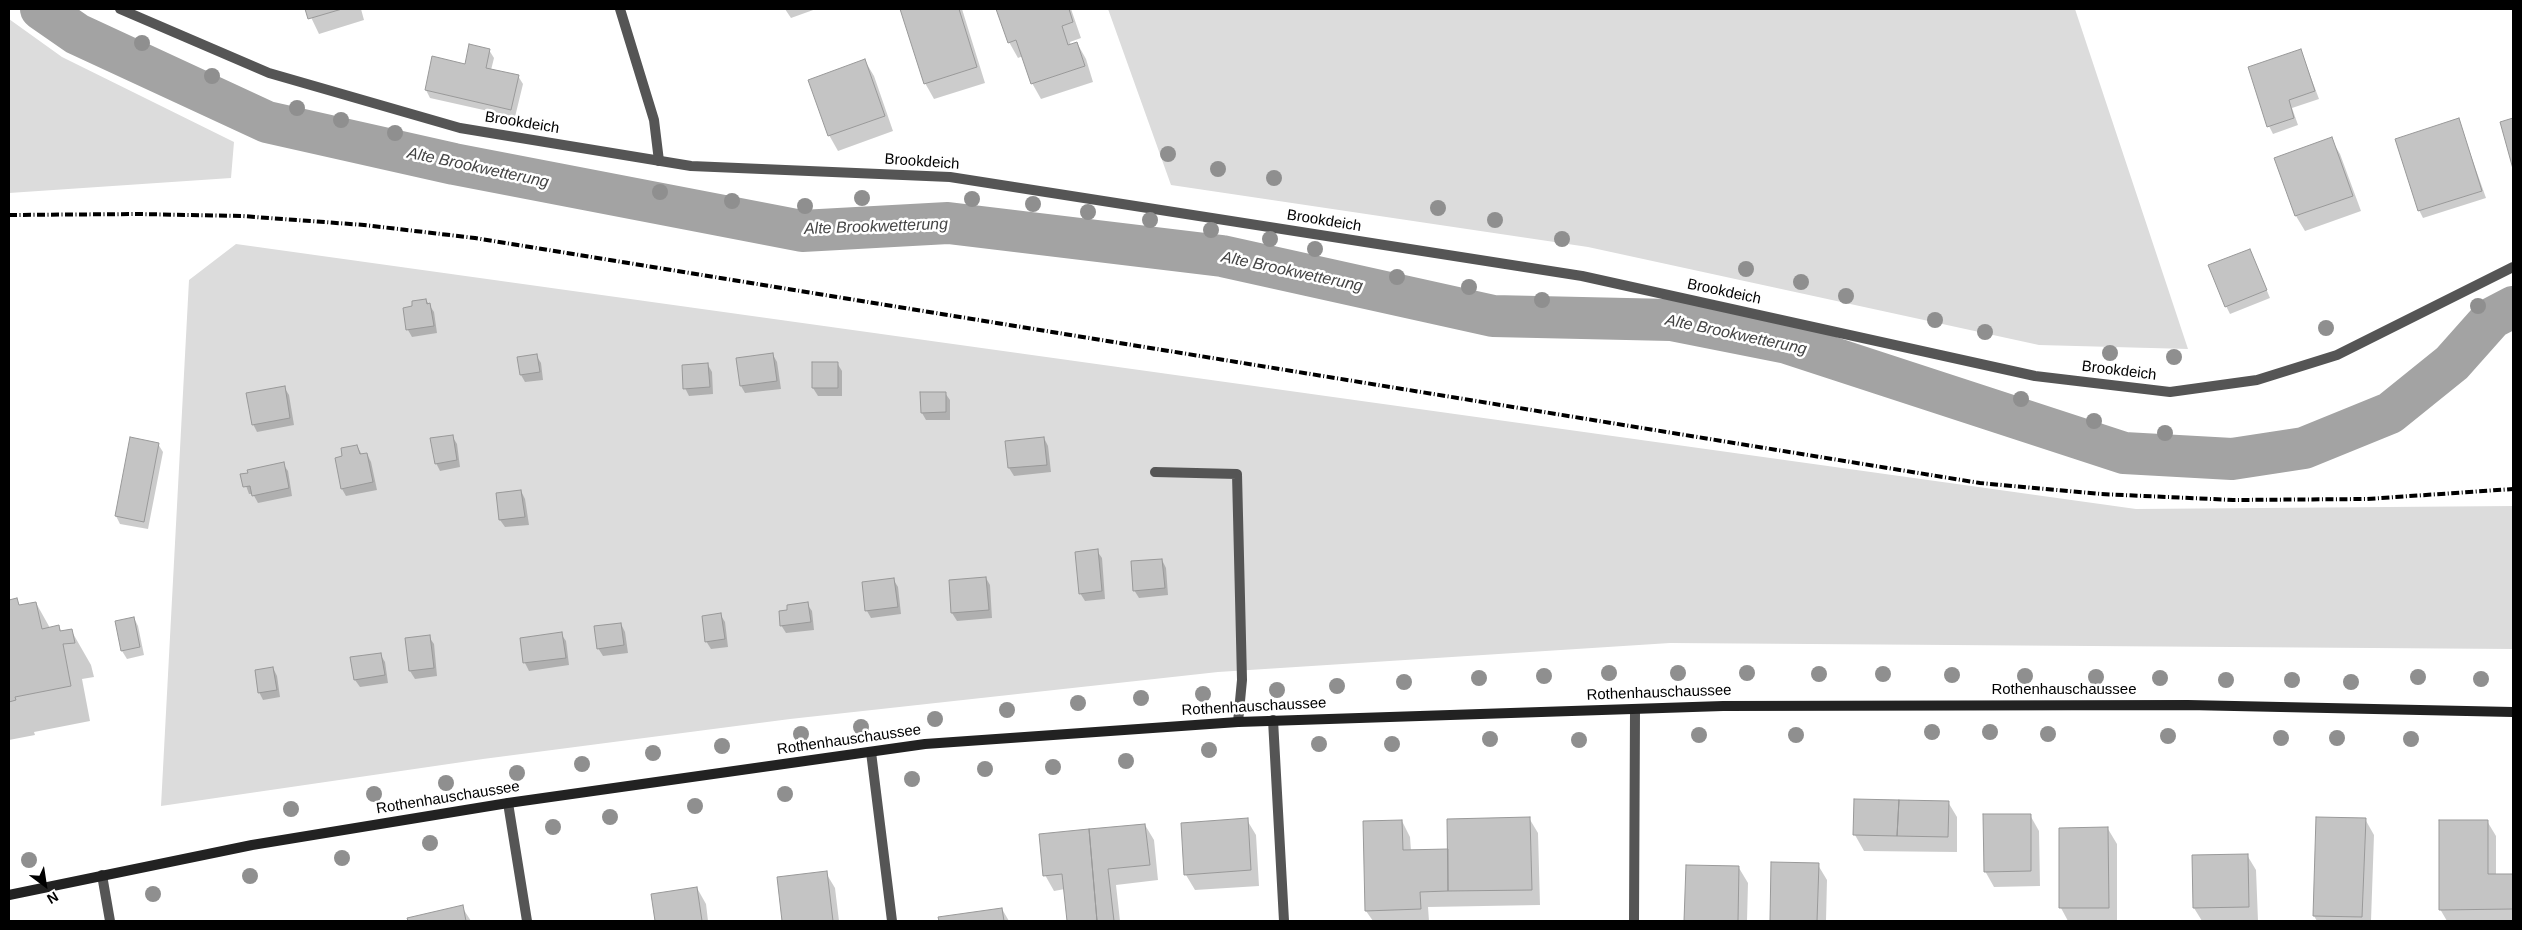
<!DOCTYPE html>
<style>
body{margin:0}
#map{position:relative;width:2522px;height:930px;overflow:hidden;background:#fff;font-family:Arial,sans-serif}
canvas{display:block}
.frame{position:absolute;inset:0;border:10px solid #000;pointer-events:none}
.north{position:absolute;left:20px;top:860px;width:50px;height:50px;-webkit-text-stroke:4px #fff;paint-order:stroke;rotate:149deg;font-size:14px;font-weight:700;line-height:20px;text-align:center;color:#000}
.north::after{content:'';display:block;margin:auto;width:18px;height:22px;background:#000;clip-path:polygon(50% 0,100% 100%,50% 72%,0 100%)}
</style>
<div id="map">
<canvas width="2522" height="930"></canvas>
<div class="frame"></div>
<div class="north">N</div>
</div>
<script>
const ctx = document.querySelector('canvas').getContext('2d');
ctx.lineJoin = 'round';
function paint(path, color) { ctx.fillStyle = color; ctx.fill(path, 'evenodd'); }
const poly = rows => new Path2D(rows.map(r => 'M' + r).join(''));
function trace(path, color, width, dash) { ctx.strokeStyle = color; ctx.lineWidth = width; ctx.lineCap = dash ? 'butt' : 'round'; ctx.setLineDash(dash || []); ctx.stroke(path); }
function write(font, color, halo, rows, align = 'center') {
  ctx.font = font + ' Arial,sans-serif'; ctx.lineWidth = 5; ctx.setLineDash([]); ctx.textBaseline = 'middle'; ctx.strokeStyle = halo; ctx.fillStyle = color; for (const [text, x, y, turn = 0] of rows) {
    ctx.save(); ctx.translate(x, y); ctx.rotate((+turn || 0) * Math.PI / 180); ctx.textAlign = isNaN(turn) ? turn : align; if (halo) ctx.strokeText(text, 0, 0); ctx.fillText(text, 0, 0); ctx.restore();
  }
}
paint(poly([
 [1108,9,2075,9,2188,349,2039,345,1588,247,1171,185],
 [9,19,62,57,234,142,231,178,9,193],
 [236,244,2136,509,2513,506,2513,649,1670,643,1218,672,790,719,483,759,161,806,189,280]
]), '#dcdcdc');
paint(poly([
 [307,9,361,9,364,20,319,34],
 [785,9,816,9,791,18],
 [902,9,962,9,985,83,934,99,925,83],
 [998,9,1071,9,1081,38,1070,42,1071,45,1077,43,1086,59,1093,82,1041,99,1032,83,1023,56,1018,58,1009,42],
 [489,50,494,58,491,70,518,76,523,84,515,117,430,98,426,90,433,58,466,65],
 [2301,51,2319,99,2292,108,2298,125,2273,134,2269,126],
 [865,61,874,76,893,131,838,151,829,135],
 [2458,119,2486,198,2423,218,2419,210],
 [2331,139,2340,154,2361,211,2305,231,2296,216,2276,159],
 [2250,250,2270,298,2230,314,2226,306],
 [426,300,434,312,437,333,412,337,408,330,414,307],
 [536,355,541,363,543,380,525,382,521,375],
 [773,355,777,362,781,389,745,393,741,386],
 [814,363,837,363,842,371,842,396,818,396,813,388],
 [708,365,712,372,713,394,689,396,685,388],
 [284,387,289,395,294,425,257,432,253,424],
 [945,393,950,400,950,420,926,420,922,413],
 [452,436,457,444,460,467,440,471,436,463],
 [1044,438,1048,446,1051,472,1014,476,1009,468,1007,442],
 [158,444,163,452,148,529,120,524,116,516],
 [357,446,362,455,367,454,371,462,377,490,346,496,342,489,344,457],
 [283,464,288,471,292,496,258,503,253,494,249,494,242,475],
 [521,491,525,499,529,525,505,527,500,520,498,494],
 [1097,551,1102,558,1105,599,1085,601,1080,593],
 [1162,560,1166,568,1168,595,1139,598,1134,590],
 [986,578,990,585,992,618,957,621,952,613,950,581],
 [893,579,898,587,901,614,871,618,867,611],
 [17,600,20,606,36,603,50,628,59,627,62,632,71,630,91,665,94,677,82,679,90,721,34,732,35,735,9,740,9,601],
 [807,604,812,611,814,630,786,633,781,625,789,611],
 [720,614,725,622,728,647,711,649,706,641],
 [134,618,138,626,144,655,127,659,122,651,117,622],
 [621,624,625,632,628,653,603,656,598,648],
 [561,634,566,641,569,665,529,671,525,663,522,639],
 [429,637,434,644,437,676,415,679,410,671,406,639],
 [380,654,385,662,388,683,360,687,355,680],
 [273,668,277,676,280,697,263,700,259,692],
 [1948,802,1957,817,1957,852,1864,851,1855,835],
 [2030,815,2039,831,2040,886,1994,887,1985,871],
 [1529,818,1538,833,1540,905,1428,907,1429,921,1373,921,1366,911,1402,821,1410,837,1411,851,1449,850],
 [2365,819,2374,835,2371,921,2317,921,2314,916],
 [1247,820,1256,835,1259,886,1195,890,1186,875],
 [2487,821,2496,836,2496,875,2513,875,2513,921,2447,921,2440,909],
 [1145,825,1154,840,1158,880,1116,885,1120,921,1069,921,1065,889,1054,891,1045,875],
 [2060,829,2108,829,2117,844,2117,921,2068,921,2061,908],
 [2247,855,2256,870,2258,921,2202,921,2194,908],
 [1772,863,1818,865,1827,880,1826,921,1771,921],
 [1687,866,1739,868,1748,883,1747,921,1685,921],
 [826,873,835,888,839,921,783,921,778,878],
 [697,888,706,904,708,921,656,921,652,895],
 [462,907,471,921,409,921,408,919],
 [1002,909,1009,921,940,921,939,918]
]), '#0003');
trace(poly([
 [41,9,77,34,267,122,454,164,802,231,948,223,1222,256,1493,316,1671,320,1787,343,2124,453,2232,459,2304,448,2390,413,2452,363,2492,318,2513,307]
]), '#a3a3a3', 42);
const building = poly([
 [305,9,342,9,308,19,305,9],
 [900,9,959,9,977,67,924,84,900,9],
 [996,9,1069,9,1073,22,1062,26,1068,45,1077,42,1085,66,1031,84,1016,40,1008,43,996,9],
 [469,44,490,49,486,68,519,75,511,110,425,90,432,56,465,64,469,44],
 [2301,49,2315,91,2289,100,2294,118,2267,127,2248,67,2301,49],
 [865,59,885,116,828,136,808,80,865,59],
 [2459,118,2482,191,2418,211,2395,139,2459,118],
 [2513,118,2513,169,2500,122,2513,118],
 [2332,137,2353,196,2295,216,2274,158,2332,137],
 [2250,249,2267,290,2225,307,2208,265,2250,249],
 [426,299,427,304,430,303,434,326,406,330,403,308,412,306,412,301,426,299],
 [773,353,777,381,740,386,736,358,773,353],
 [537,354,540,372,520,375,517,357,537,354],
 [812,362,838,362,838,388,812,388,812,362],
 [708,363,710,387,683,389,682,365,708,363],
 [285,386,290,418,252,425,246,393,285,386],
 [920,392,946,392,946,412,921,413,920,392],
 [453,435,457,460,435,464,430,438,453,435],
 [130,437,159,443,144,522,115,516,130,437],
 [1044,437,1047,465,1008,468,1005,441,1044,437],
 [357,445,360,454,367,453,373,482,341,489,335,458,342,456,341,448,357,445],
 [284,462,289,488,252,496,250,486,243,487,240,474,248,473,247,470,284,462],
 [521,490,525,517,499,520,496,493,521,490],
 [1098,549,1102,591,1079,594,1075,552,1098,549],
 [1162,559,1165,588,1133,591,1131,561,1162,559],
 [986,577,989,610,951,613,949,580,986,577],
 [894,578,898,607,865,611,862,582,894,578],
 [17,598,19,605,36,602,42,629,59,625,60,631,72,629,75,643,63,644,71,686,15,697,16,700,9,702,9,600,17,598],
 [808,602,811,622,780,626,779,611,787,610,787,605,808,602],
 [721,613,725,639,705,642,702,616,721,613],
 [134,617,140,647,121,651,115,621,134,617],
 [621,623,624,645,597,649,594,626,621,623],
 [562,632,566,658,523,663,520,638,562,632],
 [430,635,434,668,409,671,405,638,430,635],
 [381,653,385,675,354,680,350,657,381,653],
 [273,667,277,690,258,693,255,670,273,667],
 [1854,799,1899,800,1897,836,1853,835,1854,799],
 [1899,800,1949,801,1948,837,1897,836,1899,800],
 [1983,814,2031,814,2031,871,1984,872,1983,814],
 [1530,817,1532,890,1448,891,1447,819,1530,817],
 [2316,817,2366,818,2362,917,2313,916,2316,817],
 [1248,818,1251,870,1184,875,1181,823,1248,818],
 [1402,820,1403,850,1448,849,1448,891,1420,892,1421,909,1365,911,1363,821,1402,820],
 [2439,820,2488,820,2488,874,2513,874,2513,909,2439,910,2439,820],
 [1145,824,1150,865,1108,869,1114,921,1097,921,1089,829,1145,824],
 [2108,827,2109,908,2059,908,2059,828,2108,827],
 [1089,829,1097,921,1067,921,1062,874,1043,876,1039,834,1089,829],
 [2248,854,2249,907,2193,908,2192,855,2248,854],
 [1771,862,1819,863,1817,921,1770,921,1771,862],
 [1686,865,1739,866,1738,921,1684,921,1686,865],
 [827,871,833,921,782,921,777,877,827,871],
 [697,887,702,921,655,921,651,894,697,887],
 [463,905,466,921,408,921,407,918,463,905],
 [1002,908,1004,921,939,921,938,917,1002,908]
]);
paint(building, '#c4c4c4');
trace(building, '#999', 1);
trace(poly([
 [620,9,654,120,659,161],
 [1155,472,1237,474,1242,680,1238,722],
 [1273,720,1284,921],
 [871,752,892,921],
 [508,803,527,921],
 [102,875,110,921],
 [1634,921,1635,709]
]), '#555', 10);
trace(poly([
 [120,9,269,73,460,128,691,166,950,177,1582,276,2035,376,2170,392,2257,380,2337,355,2513,267]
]), '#555', 10);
trace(poly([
 [9,895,252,845,508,803,925,744,1238,722,1723,706,2188,705,2513,712]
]), '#222', 10);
trace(poly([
 [9,215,138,214,242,216,364,225,475,238,1980,483,2101,494,2233,500,2367,499,2513,489]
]), '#000', 4, [8, 2.5, 1, 2.5]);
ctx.fillStyle = '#8f8f8f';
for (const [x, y] of [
 [142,43],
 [212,76],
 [297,108],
 [341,120],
 [395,133],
 [1168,154],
 [1218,169],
 [1274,178],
 [660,192],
 [862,198],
 [972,199],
 [732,201],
 [1033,204],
 [805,206],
 [1438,208],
 [1088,212],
 [1150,220],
 [1495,220],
 [1211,230],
 [1270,239],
 [1562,239],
 [1315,249],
 [1746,269],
 [1397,277],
 [1801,282],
 [1469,287],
 [1846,296],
 [1542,300],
 [2478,306],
 [1935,320],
 [2326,328],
 [1985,332],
 [2110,353],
 [2174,357],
 [2021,399],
 [2094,421],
 [2165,433],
 [1609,673],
 [1678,673],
 [1747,673],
 [1819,674],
 [1883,674],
 [1952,675],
 [1544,676],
 [2025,676],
 [2096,677],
 [2418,677],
 [1479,678],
 [2160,678],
 [2481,679],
 [2226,680],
 [2292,680],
 [1404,682],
 [2351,682],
 [1337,686],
 [1277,690],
 [1203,694],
 [1141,698],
 [1078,703],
 [1007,710],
 [935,719],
 [861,727],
 [1932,732],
 [1990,732],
 [801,734],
 [2048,734],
 [1699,735],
 [1796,735],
 [2168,736],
 [2281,738],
 [2337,738],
 [1490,739],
 [2411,739],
 [1579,740],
 [1319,744],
 [1392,744],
 [722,746],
 [1209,750],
 [653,753],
 [1126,761],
 [582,764],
 [1053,767],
 [985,769],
 [517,773],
 [912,779],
 [446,783],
 [374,794],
 [785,794],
 [695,806],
 [291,809],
 [610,817],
 [553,827],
 [430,843],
 [342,858],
 [29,860],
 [250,876],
 [153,894]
]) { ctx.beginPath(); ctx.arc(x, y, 8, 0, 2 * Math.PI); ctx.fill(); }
write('15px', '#000', '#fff', [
 ["Brookdeich",522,123,9],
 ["Brookdeich",922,162,4],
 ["Brookdeich",1324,221,9],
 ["Brookdeich",1724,292,12],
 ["Brookdeich",2119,371,7],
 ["Rothenhauschaussee",2064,690],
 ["Rothenhauschaussee",1659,693,-2],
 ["Rothenhauschaussee",1254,707,-3],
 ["Rothenhauschaussee",849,740,-8],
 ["Rothenhauschaussee",448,798,-9]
]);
write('italic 16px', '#444', '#fff', [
 ["Alte Brookwetterung",478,168,12],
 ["Alte Brookwetterung",876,227,-2],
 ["Alte Brookwetterung",1292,272,12],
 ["Alte Brookwetterung",1736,335,12]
]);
</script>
